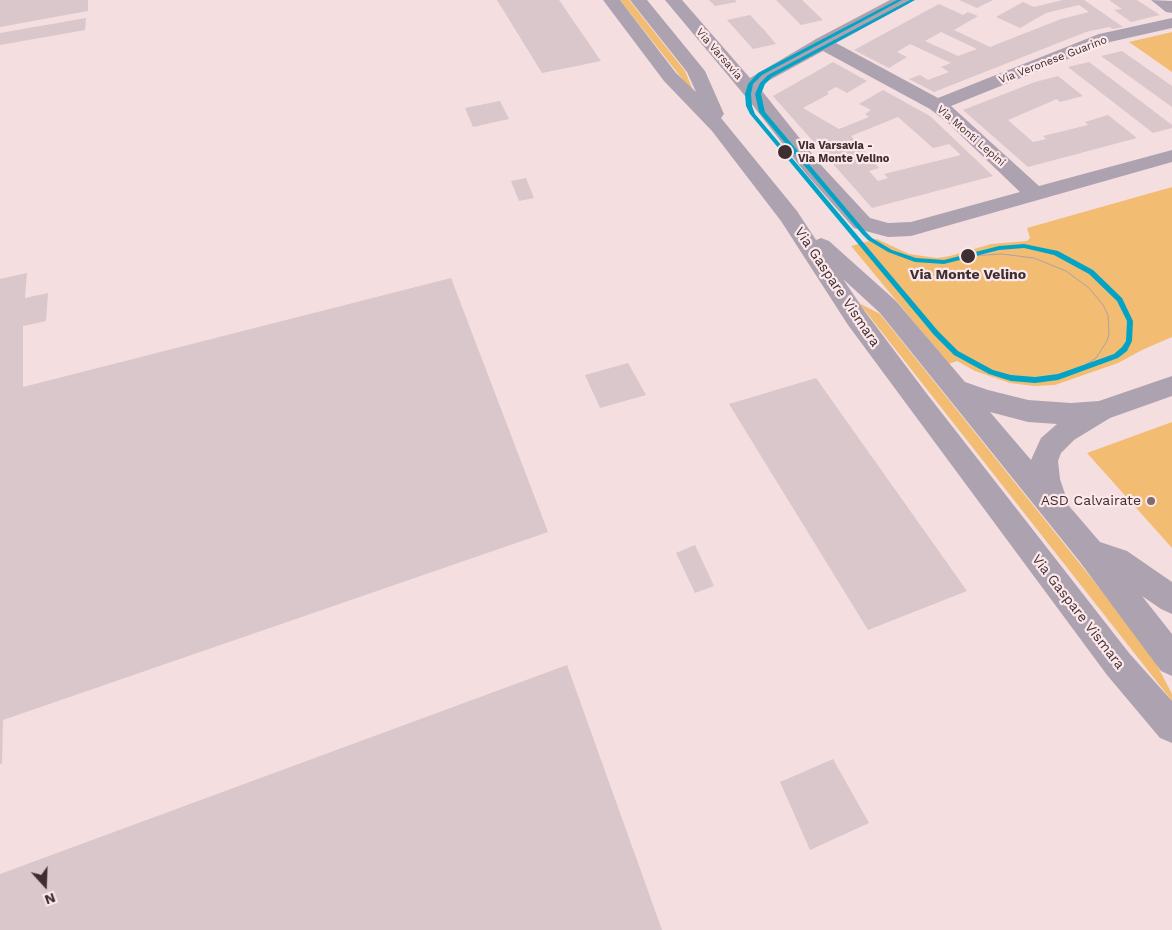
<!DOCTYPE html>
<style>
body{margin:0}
#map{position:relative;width:1172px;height:930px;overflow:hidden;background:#f4dee0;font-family:"Work Sans",sans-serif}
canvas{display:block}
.north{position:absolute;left:20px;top:860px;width:50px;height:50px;-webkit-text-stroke:4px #fce8ea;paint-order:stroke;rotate:160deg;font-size:14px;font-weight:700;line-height:20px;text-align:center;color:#3f2e2f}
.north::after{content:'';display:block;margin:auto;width:18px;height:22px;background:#3f2e2f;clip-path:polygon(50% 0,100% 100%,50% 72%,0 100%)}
</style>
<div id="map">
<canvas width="1172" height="930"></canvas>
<div class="north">N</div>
</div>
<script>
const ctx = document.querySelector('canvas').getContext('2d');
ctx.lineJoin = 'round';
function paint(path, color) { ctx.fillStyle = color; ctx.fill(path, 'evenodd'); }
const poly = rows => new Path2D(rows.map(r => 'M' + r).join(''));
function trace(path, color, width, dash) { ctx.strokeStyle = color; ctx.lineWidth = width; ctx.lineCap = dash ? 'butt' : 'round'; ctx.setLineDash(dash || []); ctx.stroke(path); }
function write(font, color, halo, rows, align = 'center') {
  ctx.font = font + ' "Work Sans",sans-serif'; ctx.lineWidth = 4.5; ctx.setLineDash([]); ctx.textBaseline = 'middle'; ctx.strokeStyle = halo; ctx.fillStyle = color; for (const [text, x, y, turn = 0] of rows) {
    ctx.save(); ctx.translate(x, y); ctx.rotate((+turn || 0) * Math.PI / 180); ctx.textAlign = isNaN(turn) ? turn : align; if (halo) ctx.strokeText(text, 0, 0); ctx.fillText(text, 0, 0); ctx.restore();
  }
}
paint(poly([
 [620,0,629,0,685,71,695,95],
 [1172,32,1172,72,1129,42],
 [1172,187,1172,337,1142,350,1118,363,1055,385,1034,386,1010,383,975,371,957,361,949,364,851,246,877,239,909,254,937,258,950,256,991,244,1027,241,1030,238,1027,228],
 [859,303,880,314,1149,650,1172,694,1172,701],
 [1172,422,1172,548,1087,453]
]), '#f2bd72');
paint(poly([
 [0,0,88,0,88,11,0,27],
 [497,0,559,0,601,61,542,73],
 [709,0,735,0,737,2,715,6],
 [776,0,802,0,823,20,801,25],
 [959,0,993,0,977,8],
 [1063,0,1084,0,1123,27,1113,29,1109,27,1086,32,934,92,909,79,920,75,928,80,949,72,941,67,951,63,910,44,897,52,907,57,889,68,854,50,939,4,963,15,968,12,978,16,954,30,990,47,1061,19,1089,12,1079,5,1046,13,1020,28,996,17,1023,2,1034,7],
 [941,32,977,49,958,56,925,41],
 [1109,0,1137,0,1160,15,1131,22,1114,10,1122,9],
 [750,15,766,32,776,44,753,49,727,20],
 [86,18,85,30,0,45,0,33],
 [1122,51,1172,86,1172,107,1101,56],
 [833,62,867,81,847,93,836,87,827,92,829,94,803,108,839,129,869,117,865,114,871,110,859,104,883,90,930,116,993,176,872,208,773,96],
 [898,117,933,148,949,144,961,155,884,174,888,178,878,181,869,171,879,168,851,136],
 [1089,62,1172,125,1172,128,1153,133,1068,67],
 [1058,76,1083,96,1060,102,1057,99,1008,120,1033,142,1046,139,1043,136,1088,125,1085,122,1108,115,1137,138,1028,167,963,110,1035,82],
 [500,101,509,119,473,127,465,108],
 [526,178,534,198,519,201,511,181],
 [27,273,25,298,48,293,46,321,23,326,23,387,451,278,548,532,3,720,2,764,0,764,0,279],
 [628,363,646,395,600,408,585,375],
 [816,378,967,591,868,630,729,404],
 [695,545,714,586,695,593,676,553],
 [567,665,662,930,0,930,0,874],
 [833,759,869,823,810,850,780,782]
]), '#d9c7cb');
paint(poly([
 [603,0,620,0,676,73,696,92,687,72,630,0,647,0,705,71,724,114,721,118,797,211,816,240,821,238,829,241,896,301,965,382,988,390,1028,400,1071,403,1099,401,1172,376,1172,396,1110,418,1074,440,1061,453,1058,461,1060,479,1069,506,1100,542,1127,551,1172,582,1172,614,1161,609,1142,596,1172,634,1172,676,1161,671,1080,562,880,313,843,279,866,313,927,394,1129,653,1172,701,1172,743,1160,738,1107,675,848,325,781,221,712,131,664,81,603,0],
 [990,412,1028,422,1057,424,1041,438,1031,460,990,412],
 [665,0,682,0,750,78,816,39,890,0,910,0,908,4,836,43,938,98,1099,34,1172,18,1172,28,1110,42,951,106,1039,186,1172,150,1172,162,911,236,888,237,854,228,807,175,751,103,665,0],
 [823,51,930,109,948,123,1020,192,911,222,888,223,870,218,821,165,762,91,764,84,768,81,823,51],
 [1151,0,1172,1,1172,13,1166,12,1151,0]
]), '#ada2b0');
trace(poly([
 [968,256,1002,254,1034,258,1066,271,1089,288,1103,305,1108,315,1109,333,1107,341,1096,358,1074,372]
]), '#ada0a8', 1);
paint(poly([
 [897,0,902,0,762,75,753,84,751,94,752,106,755,114,938,331,958,351,993,370,1011,375,1035,377,1058,374,1114,354,1122,347,1126,341,1127,321,1117,301,1089,274,1054,255,1024,248,999,250,944,264,915,262,888,252,868,240,862,234,759,112,755,94,760,83,768,75,910,0,915,0,772,77,765,84,761,94,765,112,866,232,872,238,892,250,916,258,944,260,999,246,1024,244,1058,251,1093,270,1122,298,1133,321,1132,341,1127,351,1118,358,1058,380,1035,383,1011,381,989,374,954,355,934,335,750,114,746,106,745,94,748,84,758,73,897,0]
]), '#03a3c6');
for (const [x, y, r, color] of [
 [785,152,8,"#3f2e2f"],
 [968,256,8,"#3f2e2f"],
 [1151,501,5,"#7e6c6d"]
]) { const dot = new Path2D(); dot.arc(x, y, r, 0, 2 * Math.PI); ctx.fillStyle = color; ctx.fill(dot); trace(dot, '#fce8ea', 2); }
write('11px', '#3f2e2f', '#fce8ea', [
 ["Via Varsavia",719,54,49],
 ["Via Veronese Guarino",1053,60,-21],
 ["Via Monti Lepini",971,136,41]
]);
write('bold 11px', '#3f2e2f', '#fce8ea', [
 ["Via Varsavia -",798,146],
 ["Via Monte Velino",798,159]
], 'left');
write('bold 14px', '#3f2e2f', '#fce8ea', [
 ["Via Monte Velino",968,275]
]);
write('14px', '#3f2e2f', '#fce8ea', [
 ["Via Gaspare Vismara",837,287,56],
 ["Via Gaspare Vismara",1078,612,52]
]);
write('14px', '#3f2e2f', '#fce8ea', [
 ["ASD Calvairate",1141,501]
], 'right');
</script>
